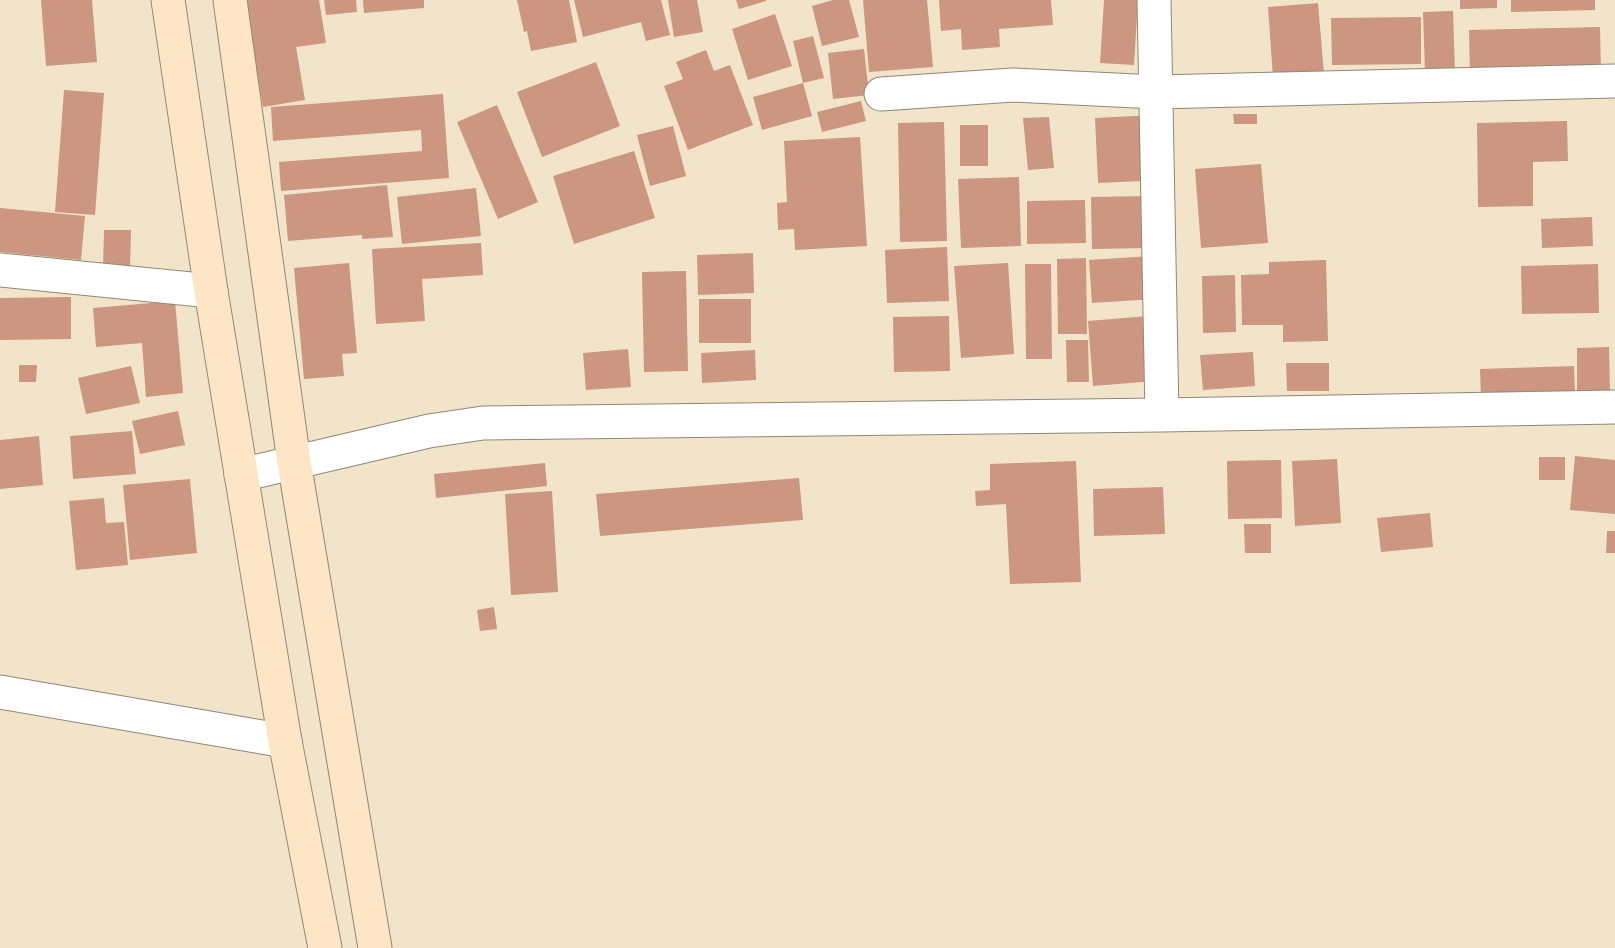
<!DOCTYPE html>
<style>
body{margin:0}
canvas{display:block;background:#f1e4c8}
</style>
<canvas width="1615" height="948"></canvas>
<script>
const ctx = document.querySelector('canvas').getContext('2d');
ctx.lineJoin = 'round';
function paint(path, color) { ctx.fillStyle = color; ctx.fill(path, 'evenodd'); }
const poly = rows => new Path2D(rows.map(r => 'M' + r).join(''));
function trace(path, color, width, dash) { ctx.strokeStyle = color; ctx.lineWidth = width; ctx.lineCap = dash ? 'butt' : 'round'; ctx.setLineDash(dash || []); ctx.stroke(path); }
paint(poly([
 [41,0,92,0,97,62,46,66],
 [245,0,319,0,326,43,296,47,305,100,263,107],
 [324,0,356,0,357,12,326,15],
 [363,0,424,0,424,8,364,13],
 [517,0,569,0,577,42,531,51,527,31,524,32],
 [574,0,661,0,670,35,646,41,641,22,583,37],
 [668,0,697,0,703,32,674,37],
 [736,0,766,0,766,1,739,9],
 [833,0,849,0,859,37,822,46,812,6],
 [863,0,927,0,933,67,869,72],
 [939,0,1051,0,1053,25,999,29,1000,47,962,50,961,29,941,31],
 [1104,0,1138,0,1134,65,1100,63],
 [1460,0,1497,0,1497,8,1460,9],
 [1511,0,1595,0,1595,10,1511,12],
 [1318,3,1324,74,1273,78,1268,7],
 [1453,11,1455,73,1425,73,1423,12],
 [775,14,792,66,748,80,732,29],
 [1421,17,1421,64,1332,65,1331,18],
 [1600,27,1601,76,1470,79,1469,30],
 [813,36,824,78,803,83,793,41],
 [864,49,869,95,833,99,828,53],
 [706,50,714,71,730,65,753,125,688,150,664,86,683,79,676,62],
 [596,62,620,126,542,157,517,92],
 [803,83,812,116,762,130,753,97],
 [64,90,104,93,95,215,55,212],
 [443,94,449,178,281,191,279,162,422,151,421,130,273,141,271,107],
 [861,101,866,121,822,132,817,112],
 [497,105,538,202,498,219,457,122],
 [1233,114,1257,114,1257,124,1234,124],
 [1155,115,1155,140,1140,141,1142,181,1098,183,1095,118],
 [1049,117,1054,168,1028,170,1023,118],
 [1567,121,1568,161,1533,162,1533,206,1478,207,1477,123],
 [944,122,947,241,900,242,898,123],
 [960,125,988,125,988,166,960,166],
 [673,126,686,176,650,186,637,135],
 [860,137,867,246,795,250,794,229,778,230,777,203,787,202,784,141],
 [634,151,655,218,574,244,553,176],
 [1261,164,1268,243,1201,248,1195,169],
 [1019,177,1021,246,961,248,958,179],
 [387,185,393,237,362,239,362,235,288,241,284,195],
 [476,188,481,236,402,244,397,197],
 [1149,196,1150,248,1092,249,1091,197],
 [1085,200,1086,243,1027,244,1027,201],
 [0,208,85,216,81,260,0,252],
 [1592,217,1593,246,1542,248,1541,219],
 [104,230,131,230,130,269,103,268],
 [481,243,483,275,422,279,425,321,376,324,372,249],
 [947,247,949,301,887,303,885,250],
 [753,253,754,293,698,295,697,255],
 [1151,256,1154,299,1092,303,1089,260],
 [1086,258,1087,334,1058,334,1057,259],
 [1326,260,1328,341,1283,342,1283,325,1242,325,1241,275,1269,274,1269,262],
 [349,263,357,353,342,354,344,376,304,379,294,268],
 [1008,263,1014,354,961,358,954,266],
 [1025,264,1051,264,1052,359,1026,359],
 [1598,264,1599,313,1522,314,1521,266],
 [686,271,688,371,644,372,642,272],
 [1235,275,1236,332,1203,333,1202,276],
 [71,297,71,339,0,340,0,298],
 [699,299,751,299,751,343,699,343],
 [175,301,183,393,146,397,142,343,96,347,93,308],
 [949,316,950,371,894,372,893,317],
 [1148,316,1154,381,1093,386,1088,321],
 [1066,340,1088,340,1089,382,1067,382],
 [1609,347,1610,391,1577,392,1577,348],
 [628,349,631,387,586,390,583,353],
 [755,350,756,380,702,383,701,353],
 [1253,352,1255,386,1203,390,1200,355],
 [1286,363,1329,363,1329,391,1287,391],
 [19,365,37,365,36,382,19,382],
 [131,366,140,403,86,414,78,378],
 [1574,366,1575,394,1481,398,1480,369],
 [178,411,185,445,140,454,132,421],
 [132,431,136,474,73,479,70,436],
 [39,436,43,485,0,489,0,440],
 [1575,456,1615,460,1615,514,1570,510],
 [1539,457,1565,457,1565,480,1539,480],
 [1337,459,1341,523,1295,526,1292,461],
 [1281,460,1282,518,1228,519,1227,461],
 [1076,461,1081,582,1010,584,1006,504,976,506,975,491,990,490,990,464],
 [545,463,547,486,436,498,434,474],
 [799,478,803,520,600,536,596,494],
 [190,479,197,553,130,560,123,485],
 [1163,487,1165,534,1094,536,1093,489],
 [552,491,558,592,511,595,505,494],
 [104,498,106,523,124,522,128,565,76,570,69,501],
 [1430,513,1433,547,1381,552,1377,518],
 [1244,524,1271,524,1271,553,1245,553],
 [1607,531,1615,531,1615,553,1606,553],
 [494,607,497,629,480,631,477,610]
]), '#cc9681');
const street = poly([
 [1154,0,1162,415],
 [881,94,1013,85,1156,92,1615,81],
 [0,270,211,291],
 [241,475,429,431,483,423,1162,415,1615,407],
 [0,692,285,741]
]);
const secondary = poly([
 [168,0,211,291,285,741,325,948],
 [230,0,294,462,375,948]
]);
trace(street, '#8e887a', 35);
trace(secondary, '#8e887a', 35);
trace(street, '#fff', 33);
trace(secondary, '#fde5c5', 33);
</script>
